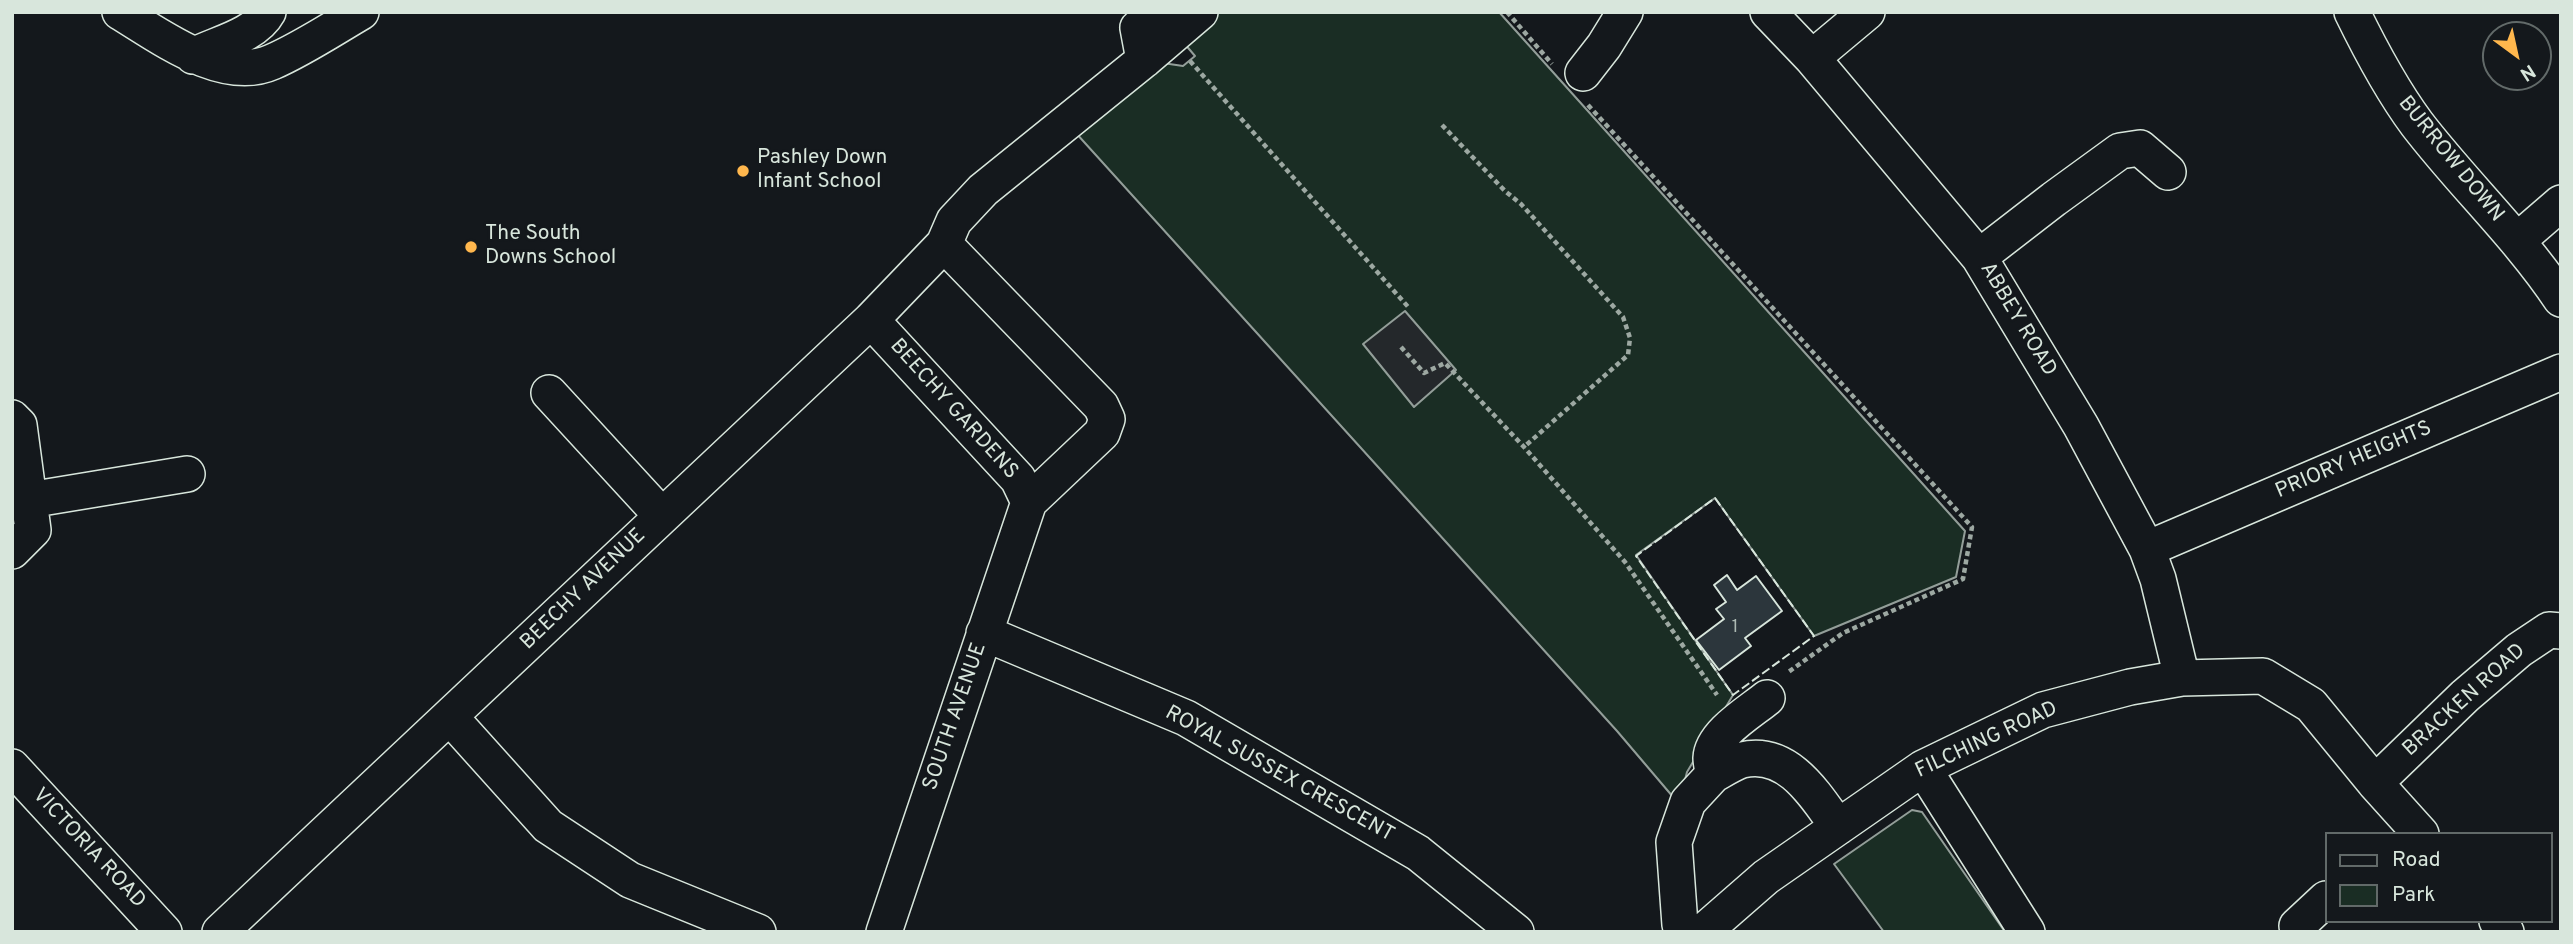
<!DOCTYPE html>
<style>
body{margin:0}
#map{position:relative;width:2573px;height:944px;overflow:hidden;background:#14181c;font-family:Overpass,sans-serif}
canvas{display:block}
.frame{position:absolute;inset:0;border:14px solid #d8e6dc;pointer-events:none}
.legend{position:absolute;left:2325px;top:832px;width:228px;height:91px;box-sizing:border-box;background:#14181c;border:2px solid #626a69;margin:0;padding:9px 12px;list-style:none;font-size:21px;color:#d8e6dc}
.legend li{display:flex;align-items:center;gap:14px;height:35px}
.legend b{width:35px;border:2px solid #626a69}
.north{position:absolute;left:2482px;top:21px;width:70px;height:70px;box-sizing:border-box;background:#14181c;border:2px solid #626a69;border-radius:50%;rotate:147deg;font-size:19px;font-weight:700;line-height:28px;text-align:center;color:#d8e6dc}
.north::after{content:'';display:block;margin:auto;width:24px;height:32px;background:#ffb74d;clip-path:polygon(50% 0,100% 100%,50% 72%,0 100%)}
</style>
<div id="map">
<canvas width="2573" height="944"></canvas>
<div class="frame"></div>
<ul class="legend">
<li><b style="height:9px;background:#14181c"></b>Road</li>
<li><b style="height:19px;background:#1a2d24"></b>Park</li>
</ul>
<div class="north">N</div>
</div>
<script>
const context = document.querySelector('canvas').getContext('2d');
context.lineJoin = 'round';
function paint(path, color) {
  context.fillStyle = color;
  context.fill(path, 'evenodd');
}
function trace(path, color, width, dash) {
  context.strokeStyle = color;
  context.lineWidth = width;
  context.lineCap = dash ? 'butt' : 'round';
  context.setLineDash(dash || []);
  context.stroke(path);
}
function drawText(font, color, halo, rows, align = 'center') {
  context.font = font + ' Overpass,sans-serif';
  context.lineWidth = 5;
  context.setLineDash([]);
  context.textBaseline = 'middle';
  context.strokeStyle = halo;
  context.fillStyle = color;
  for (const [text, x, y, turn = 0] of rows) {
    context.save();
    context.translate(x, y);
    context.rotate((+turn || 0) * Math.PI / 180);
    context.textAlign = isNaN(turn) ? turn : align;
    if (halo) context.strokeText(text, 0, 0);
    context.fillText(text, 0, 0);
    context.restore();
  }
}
const green = new Path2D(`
 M1207 12H1499L1965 531 1956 577 1814 636 1715 498 1636 555 1733 695 1687 772 1679 804 1617 731 1075 132 1156 62 1183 66 1195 56 1178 36Z
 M1912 810 1922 812 2005 932H1884L1834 864Z`);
paint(green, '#1a2d24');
trace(green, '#939e99', 2);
const parking = new Path2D(`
 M1405 311 1456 370 1414 407 1363 344Z`);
paint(parking, '#24282b');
trace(parking, '#939e99', 2);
const building = new Path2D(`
 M1727 575 1737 590 1756 576 1782 611 1745 638 1751 646 1719 670 1696 640 1724 619 1716 609 1726 602 1714 585Z`);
paint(building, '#2c363c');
trace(building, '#d8e6dc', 2);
const minor = new Path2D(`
 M120 12C160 36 223 84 272 62 302 49 332 29 361 12
 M1768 12 1812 58 1979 257 2081 426 2147 549 2158 579 2182 678
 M2352 12C2371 51 2391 89 2417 124 2463 184 2519 236 2561 299
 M193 56C216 44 255 36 268 12
 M1812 58 1867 12
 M1144 60 1138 28 1157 12
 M1583 73 1604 46 1625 12
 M2517 241 2561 203
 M1979 257 2054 199 2120 151 2140 148 2168 172
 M871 320 1018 479 1029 502
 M549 393 662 516
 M12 418 19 425 33 530 12 551
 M29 500 187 474
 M2147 549 2561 372
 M984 633 1186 718 1418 853 1516 932
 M450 717 548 826 630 880 758 932
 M12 767 164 932
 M1923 768 2027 932
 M1713 775C1722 770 1733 763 1742 760 1788 749 1815 795 1838 827
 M2375 783 2465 696 2519 650 2549 630 2561 631
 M2497 921 2506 932
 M2297 926 2326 899
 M220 932 871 320 944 244 954 221 983 190 1144 60 1200 12
 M884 932 1029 502 1102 433 1107 419 1101 406 944 244
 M1685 932 1680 925 1674 842 1688 802 1713 775C1713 770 1711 763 1711 758 1712 734 1750 712 1767 698
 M1703 932 1766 877 1923 768 2043 710 2130 687 2182 678 2263 676 2311 705 2375 783 2421 834`);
trace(minor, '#d8e6dc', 38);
trace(new Path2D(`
 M1507 12 1552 64
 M1190 61 1410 309
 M1588 105 1972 527 1963 579 1843 633 1787 673
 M1442 125 1505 191 1521 204 1623 317 1630 338 1628 355 1524 447
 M1401 347 1424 373 1445 363 1524 447 1625 562 1717 695`), '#9da8a2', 4.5, [5, 3.5]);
trace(minor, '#14181c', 35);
trace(new Path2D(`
 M1715 498 1814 636 1733 695 1636 556Z`), '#d8e6dc', 2, [9, 3.5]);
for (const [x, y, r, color] of [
 [743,171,7,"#ffb74d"],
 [471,247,7,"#ffb74d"]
]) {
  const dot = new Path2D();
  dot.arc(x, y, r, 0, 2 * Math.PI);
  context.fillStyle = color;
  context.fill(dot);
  trace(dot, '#14181c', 2.5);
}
drawText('18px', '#adbab4', null, [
 ["1",1735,628]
]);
drawText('21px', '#d8e6dc', '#14181c', [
 ["Pashley Down",757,159],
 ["Infant School",757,183],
 ["The South",485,235],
 ["Downs School",485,259]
], 'left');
drawText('21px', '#d8e6dc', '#14181c', [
 ["BURROW DOWN",2450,160,51],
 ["ABBEY ROAD",2017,320,59],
 ["BEECHY GARDENS",953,410,48],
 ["PRIORY HEIGHTS",2354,461,-23],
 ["BEECHY AVENUE",584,590,-44],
 ["BRACKEN ROAD",2465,701,-42],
 ["SOUTH AVENUE",956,717,-71],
 ["FILCHING ROAD",1987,741,-25],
 ["ROYAL SUSSEX CRESCENT",1279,775,29],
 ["VICTORIA ROAD",88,849,47]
]);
</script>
